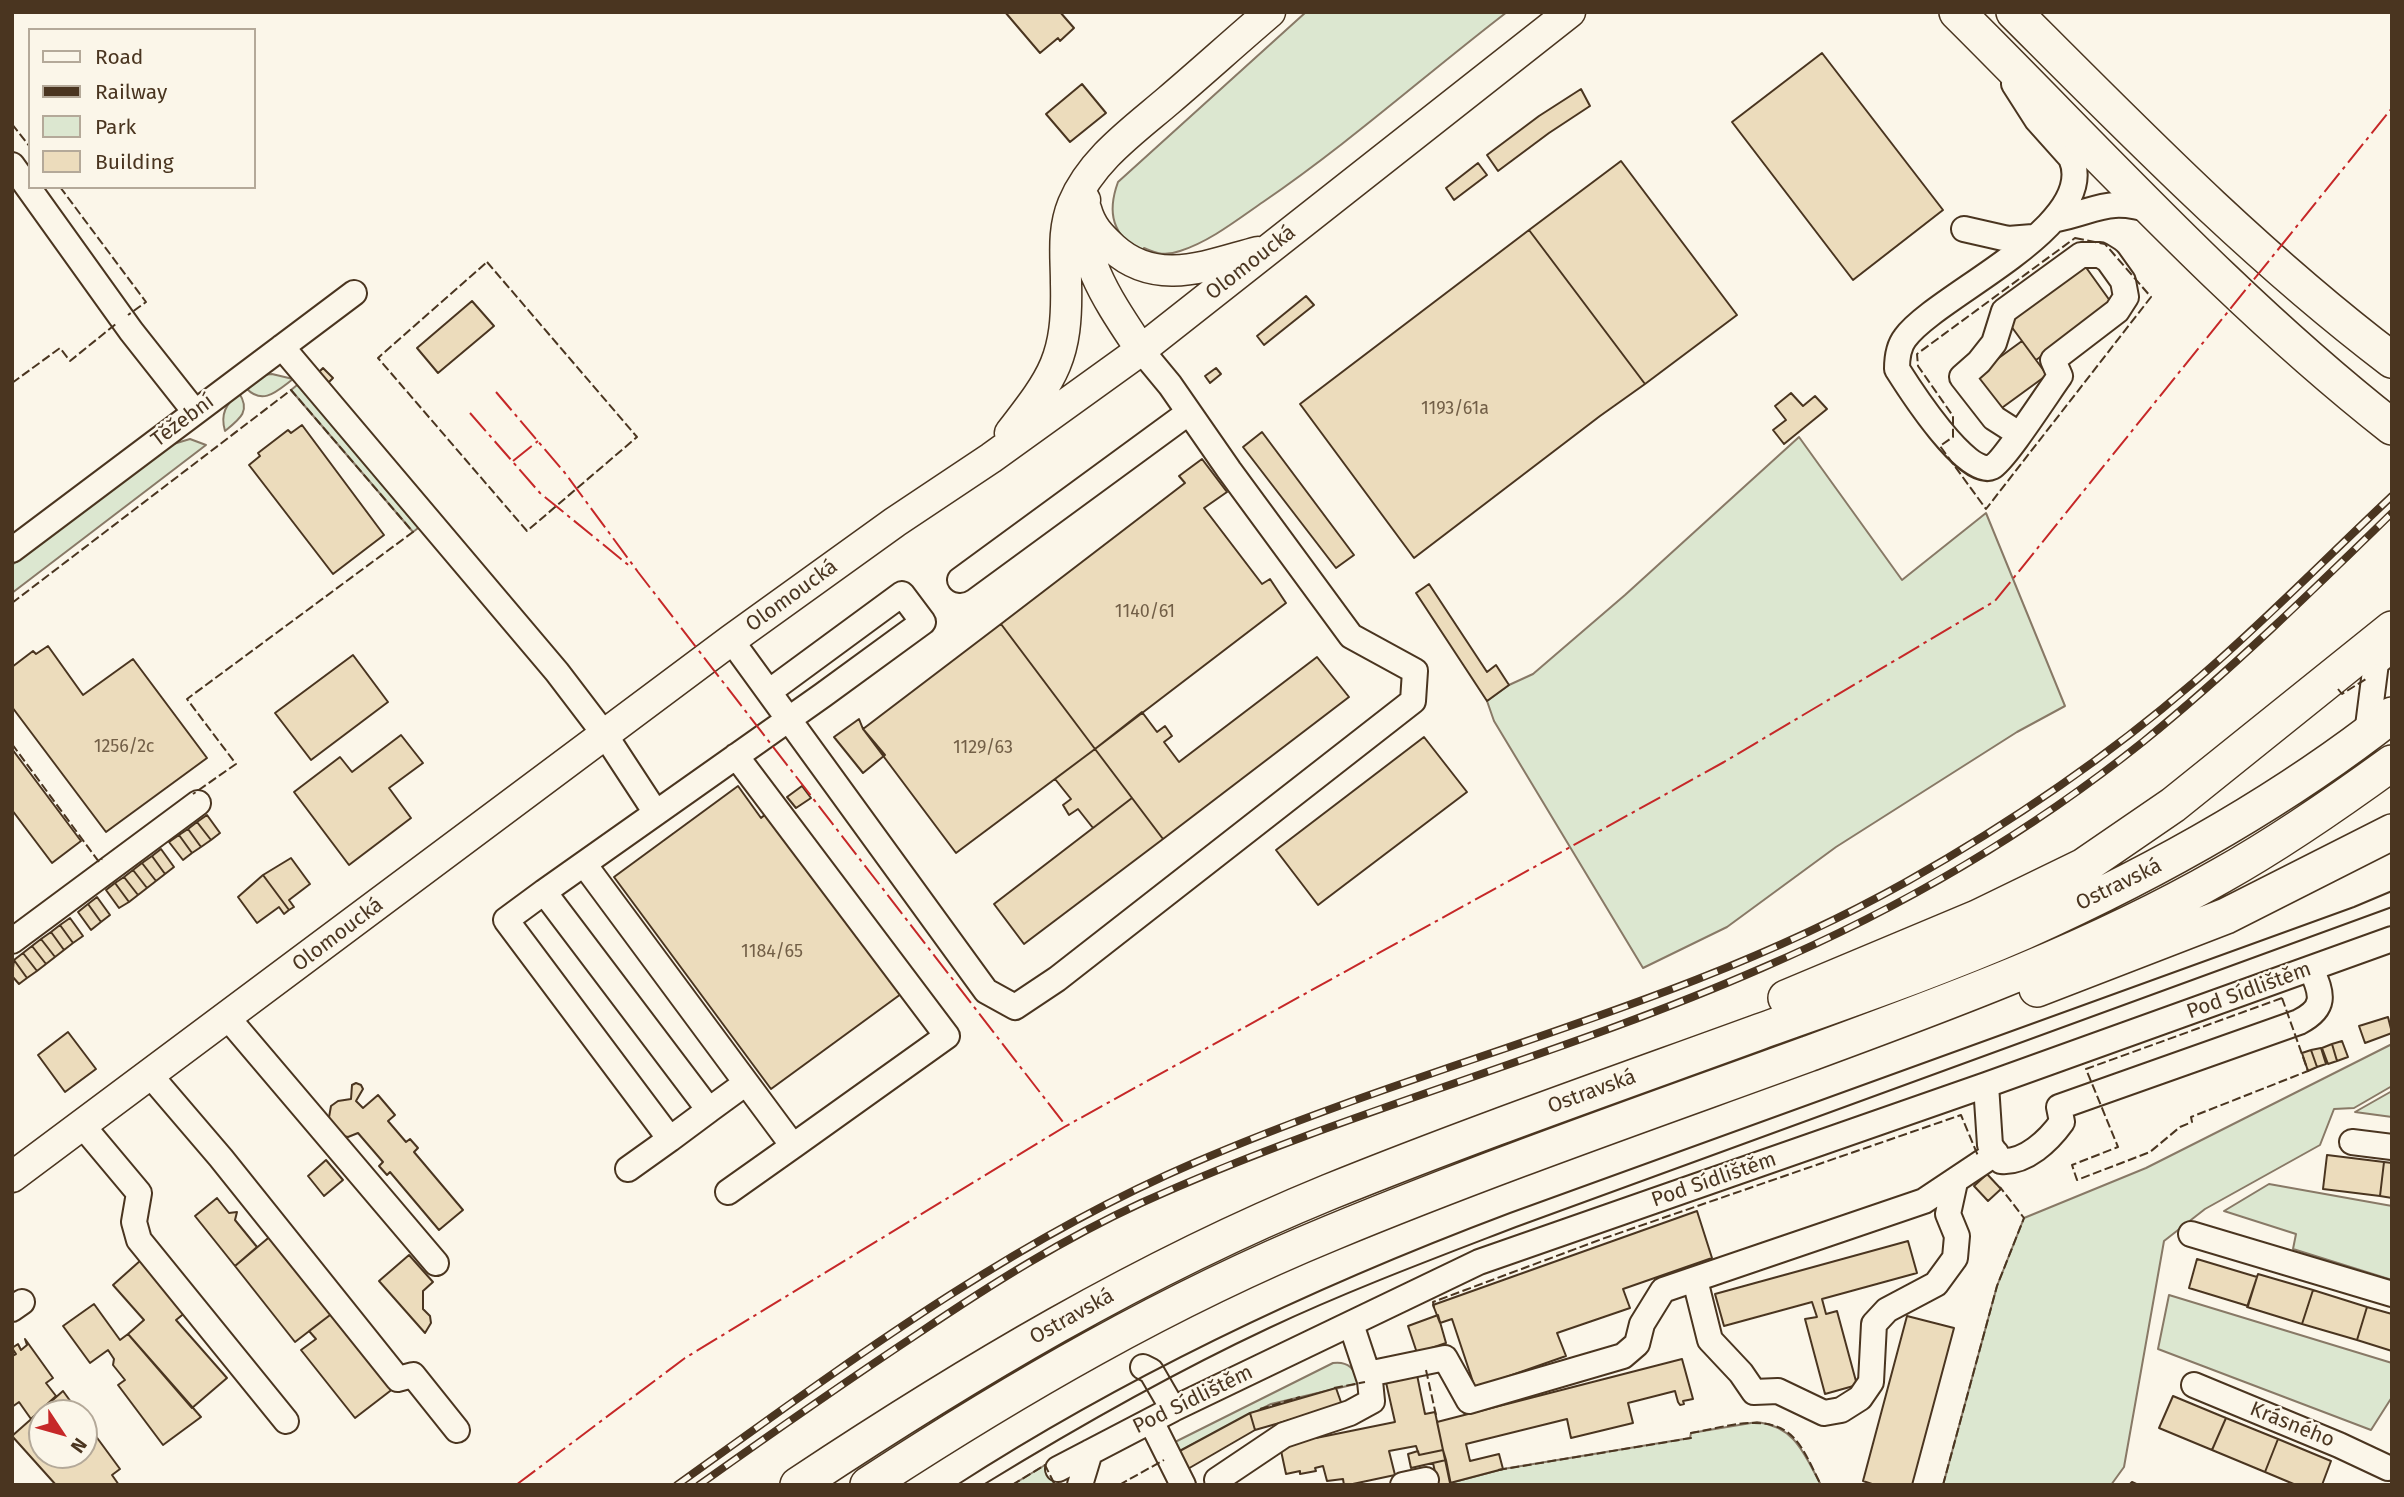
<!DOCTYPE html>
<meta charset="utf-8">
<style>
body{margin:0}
#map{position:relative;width:2404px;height:1497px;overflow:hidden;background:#fbf6e9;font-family:"Fira Sans",sans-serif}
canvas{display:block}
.frame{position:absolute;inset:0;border:14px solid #4a3520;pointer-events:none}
.legend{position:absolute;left:28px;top:28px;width:228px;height:161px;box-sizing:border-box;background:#fbf6e9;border:2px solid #b4a999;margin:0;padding:9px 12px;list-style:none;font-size:21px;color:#4a3520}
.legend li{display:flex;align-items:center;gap:14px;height:35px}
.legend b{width:35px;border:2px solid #b4a999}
.north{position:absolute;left:28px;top:1399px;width:70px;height:70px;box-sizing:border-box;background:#fbf6e9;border:2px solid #b4a999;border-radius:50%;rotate:126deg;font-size:19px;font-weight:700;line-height:28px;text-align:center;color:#4a3520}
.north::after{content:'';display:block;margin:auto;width:24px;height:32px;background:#c62828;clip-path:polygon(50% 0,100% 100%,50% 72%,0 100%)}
</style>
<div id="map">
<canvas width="2404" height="1497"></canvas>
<div class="frame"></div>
<ul class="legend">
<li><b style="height:9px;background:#fbf6e9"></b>Road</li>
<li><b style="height:9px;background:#4a3520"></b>Railway</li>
<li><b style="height:19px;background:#dce7d0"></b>Park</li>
<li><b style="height:19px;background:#ecdcbc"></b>Building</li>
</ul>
<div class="north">N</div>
</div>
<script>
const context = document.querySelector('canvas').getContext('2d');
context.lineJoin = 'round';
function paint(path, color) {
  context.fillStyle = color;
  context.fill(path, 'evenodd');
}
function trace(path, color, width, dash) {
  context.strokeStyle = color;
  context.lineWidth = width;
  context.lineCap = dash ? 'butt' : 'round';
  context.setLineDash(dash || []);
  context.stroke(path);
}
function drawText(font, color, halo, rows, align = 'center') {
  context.font = font + ' "Fira Sans",sans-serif';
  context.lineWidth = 5;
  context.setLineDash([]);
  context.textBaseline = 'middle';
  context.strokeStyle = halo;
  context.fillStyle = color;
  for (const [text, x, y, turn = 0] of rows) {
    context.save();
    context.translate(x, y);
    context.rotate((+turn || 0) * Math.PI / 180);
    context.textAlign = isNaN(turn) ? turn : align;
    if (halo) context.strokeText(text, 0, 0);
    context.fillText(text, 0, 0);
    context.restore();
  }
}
const green = new Path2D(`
 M1306 12H1507C1425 75 1348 144 1263 202 1237 220 1209 242 1180 251 1166 256 1157 254 1144 248L1139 256C1114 232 1106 215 1118 182Z
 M272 374 293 379C277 391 263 406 246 388L264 375Z
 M302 381 426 522 413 532 291 390Z
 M239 393C251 411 240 419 225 431 220 414 226 404 239 393Z
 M1799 437 1902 580 1986 513 2065 706 2017 732 1836 847 1727 927 1643 968 1494 721 1487 701 1509 685 1533 674 1625 595Z
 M190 439 206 445 12 593V565L170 445Z
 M2392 1044V1086L2354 1108 2334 1109 2320 1145 2205 1209 2164 1241 2124 1467 2111 1485H1943L1997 1286 2024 1218 2146 1168Z
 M2392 1091V1117L2355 1112Z
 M2269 1184 2392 1206V1280L2293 1249 2296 1234 2224 1211Z
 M2169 1295 2392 1363V1397L2371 1430 2158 1349Z
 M1333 1363C1349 1361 1354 1369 1360 1383L1271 1404 1176 1453 1175 1442Z
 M1757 1422C1796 1427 1804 1454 1821 1485H1451L1450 1483 1503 1469 1690 1438 1691 1433Z
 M1045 1465 1055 1485H1012Z`);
paint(green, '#dce7d0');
trace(green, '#887966', 2);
const building = new Path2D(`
 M1005 12H1060L1074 28 1060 41 1058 38 1040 53Z
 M1822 53 1943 210 1853 280 1732 122Z
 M1082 84 1106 113 1070 142 1046 114Z
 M1581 89 1590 106 1549 133 1498 171 1487 155 1539 116Z
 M1621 161 1737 315 1645 384 1529 230Z
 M1478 163 1487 175 1454 200 1446 188Z
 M1529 230 1645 384 1600 416 1414 558 1300 404Z
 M2085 266 2113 305 2036 360 2008 322Z
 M1306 296 1314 305 1264 345 1257 336Z
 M472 301 494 326 438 373 417 348Z
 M2022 341 2047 375 1999 410 1974 376Z
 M323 368 333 378 327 384 318 373Z
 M1216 368 1221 374 1210 383 1205 376Z
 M1791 393 1803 406 1815 396 1827 409 1784 444 1773 430 1786 420 1775 406Z
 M302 425 384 535 333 574 249 465 260 456 258 453 288 430 291 433Z
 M1262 432 1354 555 1336 568 1243 447Z
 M1202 459 1227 492 1204 508 1262 584 1270 579 1286 603 1095 749 1001 624 1185 483 1179 476Z
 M1429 584 1487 672 1496 665 1509 685 1487 701 1416 593Z
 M1001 624 1095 749 956 853 863 729Z
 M48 646 83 695 133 659 207 758 106 832 12 707V667L33 651 36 654Z
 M353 655 388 702 311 760 275 713Z
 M1317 657 1349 697 1163 839 1095 749 1142 712 1157 732 1165 726 1172 736 1164 742 1179 762Z
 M859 719 863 729 885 755 863 773 834 737Z
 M401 735 423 763 389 788 411 818 349 865 294 792 340 757 352 772Z
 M1424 737 1467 792 1318 905 1276 850Z
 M12 749 81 841 52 863 12 810Z
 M1095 749 1132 798 1093 828 1078 809 1069 815 1063 805 1071 799 1055 779Z
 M738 786 761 818 767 813 901 994 771 1089 614 877Z
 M802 786 811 798 796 808 787 797Z
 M1132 798 1163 839 1024 944 994 904Z
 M207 815 220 833 211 840 197 822Z
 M197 822 211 840 201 847 188 829Z
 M188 829 201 847 192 853 179 835Z
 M179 835 192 853 183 860 169 842Z
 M161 849 174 867 165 874 152 856Z
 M152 856 165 874 156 881 142 863Z
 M291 858 310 884 289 900 294 907 289 910 263 875Z
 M142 863 156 881 147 888 133 870Z
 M133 870 147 888 138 895 124 877Z
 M263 875 289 910 284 914 279 907 257 923 238 897Z
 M124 877 138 895 129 902 115 883Z
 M115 883 129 902 119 908 106 890Z
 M97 897 110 915 101 922 88 904Z
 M88 904 101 922 91 930 78 912Z
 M70 918 83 936 73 943 60 925Z
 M60 925 73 943 64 950 51 932Z
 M51 932 64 950 55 957 41 939Z
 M41 939 55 957 46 964 32 946Z
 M32 946 46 964 37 971 23 953Z
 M23 953 37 971 27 978 14 960Z
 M14 960 27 978 19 984 12 976Z
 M2388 1017 2392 1033 2365 1043 2359 1026Z
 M68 1032 96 1069 65 1092 38 1055Z
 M2342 1041 2348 1057 2337 1061 2332 1044Z
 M2332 1044 2337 1061 2328 1064 2322 1048Z
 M2321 1048 2326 1064 2317 1067 2311 1050Z
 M2311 1050 2317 1067 2308 1071 2302 1053Z
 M356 1083 361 1085 363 1089 356 1101 363 1108 378 1095 395 1115 388 1121 406 1142 410 1139 418 1148 414 1152 463 1210 439 1230 390 1172 387 1175 379 1166 383 1162 358 1133 348 1137 339 1135 328 1123 331 1106 338 1101 351 1099 352 1085Z
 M2327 1155 2384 1162 2380 1196 2323 1189Z
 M326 1160 343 1180 324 1196 308 1176Z
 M2384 1162 2392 1163V1198L2380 1196Z
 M1987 1174 2001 1189 1988 1201 1974 1186Z
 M217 1198 229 1213 237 1212 235 1220 257 1247 235 1266 195 1216Z
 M1697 1211 1712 1258 1623 1289 1630 1308 1557 1333 1566 1356 1475 1388 1452 1319 1440 1323 1433 1305Z
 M273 1234 334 1312 295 1342 235 1266Z
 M1908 1241 1917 1273 1822 1299 1826 1314 1837 1311 1857 1385 1825 1394 1805 1319 1817 1317 1812 1302 1724 1326 1715 1294Z
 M409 1255 433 1282 423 1291V1309L430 1316 431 1323 425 1333 379 1281Z
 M2197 1259 2257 1277 2248 1306 2189 1288Z
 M141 1260 186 1312 176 1320 227 1378 192 1408 128 1334 144 1320 113 1285Z
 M2258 1274 2313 1290 2302 1324 2247 1307Z
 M2313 1290 2367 1307 2357 1340 2302 1324Z
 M94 1304 120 1340 128 1334 201 1417 163 1445 118 1385 125 1380 113 1365 114 1359 108 1350 90 1363 63 1326Z
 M2367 1307 2392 1314V1351L2357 1340Z
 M334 1312 394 1388 355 1418 301 1350 316 1339 309 1331Z
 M1438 1315 1446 1343 1417 1353 1408 1326Z
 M1907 1316 1954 1328 1912 1485H1875L1863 1481Z
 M25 1339 53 1378 46 1383 56 1396 31 1419 19 1402 12 1407V1356L16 1354 12 1348 18 1344 21 1350 27 1345Z
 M1682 1359 1693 1399 1683 1401 1684 1404 1680 1405 1678 1402 1675 1391 1628 1403 1633 1423 1571 1438 1567 1419 1466 1444 1470 1461 1499 1454 1503 1469 1450 1483 1437 1422Z
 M1416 1370 1425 1414 1435 1412 1443 1450 1419 1455 1416 1446 1389 1451 1395 1475 1348 1485H1344L1343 1479 1327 1481 1323 1466 1315 1468 1316 1471 1300 1474V1471L1286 1474 1280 1446 1310 1439 1308 1432 1315 1430 1316 1438 1395 1422 1385 1378Z
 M1336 1388 1342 1405 1255 1430 1250 1413Z
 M63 1391 79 1413H42V1455H84V1420L120 1469 112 1475 119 1485H56L12 1436Z
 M2173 1396 2226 1418 2212 1450 2159 1428Z
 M1250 1413 1255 1430 1186 1470 1176 1453Z
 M2226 1418 2278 1439 2265 1472 2212 1450Z
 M2278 1439 2331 1461 2322 1485H2296L2265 1472Z
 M1443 1450 1446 1460 1411 1468 1408 1454 1418 1451 1419 1455Z
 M1446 1460 1451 1485H1438L1433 1463Z`);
paint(building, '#ecdcbc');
trace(building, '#4a3520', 2);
const minor = new Path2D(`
 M2014 84 2037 120 2071 158C2101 226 1937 294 1905 338 1898 347 1897 359 1897 369 1909 388 1967 479 1992 467 2004 461 2049 391 2060 376L2053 360 2117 311 2126 297 2123 281 2108 260 2100 255H2081L2004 311 1994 343 1979 362 1962 377 1994 418 2019 434
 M12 165 131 331 195 412
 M2057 219C2099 210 2108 197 2154 211
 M1964 229 2008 239 2033 237
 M282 347 557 672 605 735 656 813
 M12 550 354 293
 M960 580 1188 413
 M731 640 986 991 1015 1007 1057 979 1413 701 1415 671 1351 636 1229 470 1170 385 1141 350
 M2367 734 2376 663 2392 650
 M584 864 793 1146 947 1036 736 756
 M544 892 506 920 670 1139 709 1110 544 892 823 695 923 622 902 594 770 691
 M12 941 198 803
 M227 1017 436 1263
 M150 1075 221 1158 398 1379 413 1375 457 1430
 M1986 1085 1990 1145 2001 1161C2026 1163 2049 1140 2062 1122L2059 1107 2299 1022C2326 1008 2323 995 2311 969
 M709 1110 746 1083
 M82 1125 139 1193 134 1222 139 1240 286 1421
 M2352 1142 2392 1147
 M628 1169 670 1139
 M728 1192 793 1146
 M2191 1234 2392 1294
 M1695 1280 1710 1340 1741 1373 1754 1392 1778 1391 1824 1413 1841 1410 1860 1398 1871 1382 1874 1324 1887 1310 1936 1284 1955 1258 1957 1236 1948 1214 1955 1182
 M12 1309 22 1302
 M1143 1367 1151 1371 1173 1409
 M1368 1374 1445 1358 1469 1401 1623 1356 1637 1344 1642 1324 1663 1290 1924 1201 1996 1153
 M2194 1385 2339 1445 2388 1468
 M1151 1421 1183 1485
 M1058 1469 1173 1409 1479 1262 1986 1085 2392 939
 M1217 1480 1284 1435 1350 1413 1372 1401 1370 1381 1351 1324
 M1080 1485 1090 1452
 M1403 1485 1426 1480`);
const major = new Path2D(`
 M1085 200C1075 256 1112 306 1141 350
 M1086 209C1091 227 1100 236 1113 248 1157 288 1208 265 1258 252
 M1010 433C1054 376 1068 358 1066 283 1066 256 1062 231 1073 204 1091 160 1134 130 1169 100 1203 71 1236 41 1270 12
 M12 1177 731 640 895 522 991 458 1141 350 1570 12`);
const highway = new Path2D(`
 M1957 12C2099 153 2234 303 2392 427
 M2014 12C2135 133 2255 256 2392 360
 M2037 989 2226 916 2392 832
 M1786 998 1977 918 2084 866 2173 805 2392 629
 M798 1485C967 1373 1141 1269 1329 1192 1470 1135 1613 1085 1756 1033 1845 1001 1936 970 2023 932 2154 873 2279 804 2392 715
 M868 1485C1015 1389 1168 1300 1331 1233 1488 1168 1649 1112 1808 1054 1949 1002 2091 950 2222 875 2281 842 2337 803 2392 763`);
trace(minor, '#4a3520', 28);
trace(major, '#4a3520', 33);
trace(highway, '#4a3520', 38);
trace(minor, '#fbf6e9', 24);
trace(major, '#fbf6e9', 30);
trace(highway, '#fbf6e9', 35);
trace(new Path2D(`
 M957 1485C1131 1373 1316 1286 1510 1213L2354 907 2392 891
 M983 1485C1076 1428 1171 1374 1269 1328 1350 1290 1433 1259 1516 1227L2392 907`), '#4a3520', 2);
const rail = new Path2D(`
 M677 1485C843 1366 1007 1243 1196 1162 1430 1061 1682 1008 1906 882 2007 825 2106 758 2194 682 2263 623 2326 558 2392 496
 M699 1485C772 1433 845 1382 919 1333 990 1285 1063 1239 1141 1203 1343 1111 1559 1057 1762 968 1897 910 2029 833 2144 741 2231 670 2311 592 2392 513`);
trace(rail, '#4a3520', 8);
trace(rail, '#fbf6e9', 5, [16]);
trace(new Path2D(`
 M12 124 30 147
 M60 187 146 302 128 315
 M2075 238 2105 244 2151 297 1986 509 1940 446 1953 437V416L1918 366 1917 354Z
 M487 262 637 437 527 531 378 358Z
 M12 383 60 348 70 361 117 323
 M12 603 291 390 413 532 187 699 236 764 193 794
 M2338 689 2342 694 2366 679
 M12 744 99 862 102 859
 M2282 998 2308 1071 2191 1117 2192 1122 2180 1127 2150 1152 2077 1180 2072 1165 2118 1147 2086 1069Z
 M1434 1308 1433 1302 1602 1239 1961 1115 1978 1156
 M1426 1370 1436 1415
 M1334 1388 1365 1382
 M1260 1409 1300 1397
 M1498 1470 1691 1438V1433C1722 1428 1767 1411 1793 1437 1805 1449 1813 1470 1821 1485
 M1012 1485 1045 1465 1055 1485
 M1119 1485 1164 1460
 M1943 1485 1997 1286 2024 1218 2000 1187
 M2129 1485 2132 1482 2139 1485`), '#4a3520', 2, [9, 3.5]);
trace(new Path2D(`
 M496 392 565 473 638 572 1066 1126
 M470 413 540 493 632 568
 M513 461 538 441
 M516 1485 685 1358 1066 1126 1724 762 1995 601 2392 108`), '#c62828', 2, [24, 5, 3.5, 5]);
drawText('18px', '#725f47', null, [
 ["1193/61a",1455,409],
 ["1140/61",1145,612],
 ["1256/2c",124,747],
 ["1129/63",983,748],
 ["1184/65",772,952]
]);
drawText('21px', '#4a3520', '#fbf6e9', [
 ["Olomoucká",1251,263,-38],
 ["Těžební",183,421,-37],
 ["Olomoucká",792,596,-36],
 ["Ostravská",2119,885,-26],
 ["Olomoucká",338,935,-37],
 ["Pod Sídlištěm",2249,991,-20],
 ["Ostravská",1592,1092,-20],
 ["Pod Sídlištěm",1714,1180,-19],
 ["Ostravská",1072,1317,-29],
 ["Pod Sídlištěm",1193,1400,-26],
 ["Krásného",2292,1425,22]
]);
</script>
